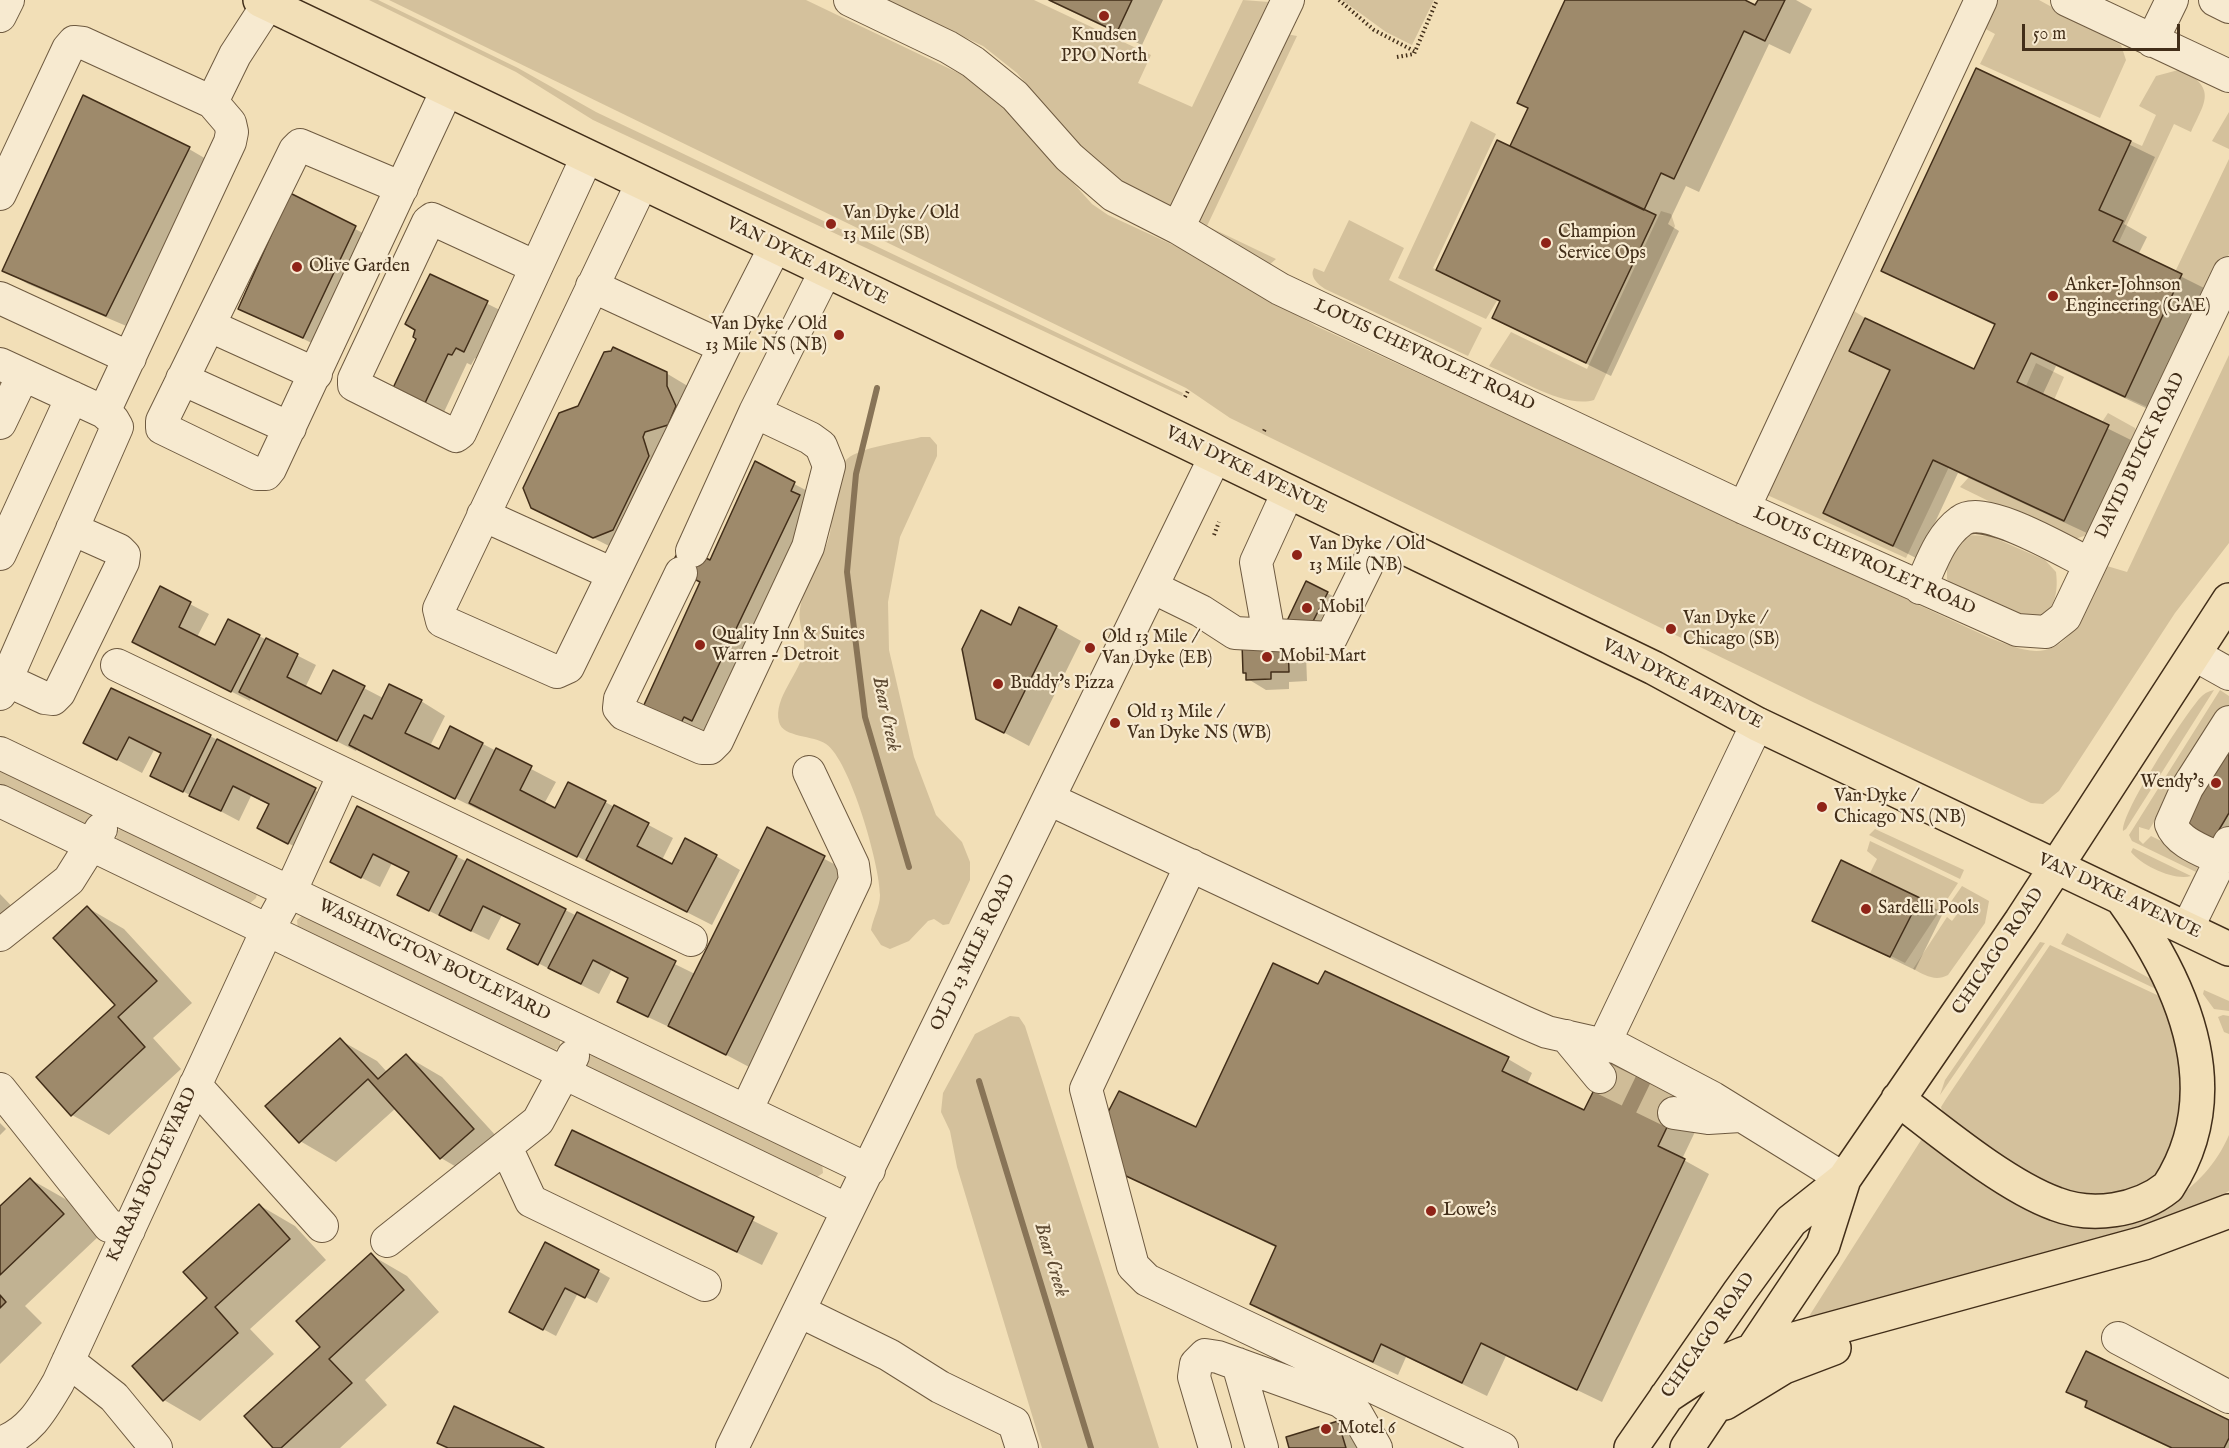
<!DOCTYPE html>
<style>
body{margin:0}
#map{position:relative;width:2229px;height:1448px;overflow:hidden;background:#f2dfb7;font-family:"IM FELL English",serif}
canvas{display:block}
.scale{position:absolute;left:2022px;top:24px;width:158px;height:27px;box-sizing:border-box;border:3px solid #422e19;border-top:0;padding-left:8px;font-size:18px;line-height:21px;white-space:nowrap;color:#422e19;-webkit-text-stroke:4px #f7ead0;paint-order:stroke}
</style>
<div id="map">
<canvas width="2229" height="1448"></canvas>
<div class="scale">50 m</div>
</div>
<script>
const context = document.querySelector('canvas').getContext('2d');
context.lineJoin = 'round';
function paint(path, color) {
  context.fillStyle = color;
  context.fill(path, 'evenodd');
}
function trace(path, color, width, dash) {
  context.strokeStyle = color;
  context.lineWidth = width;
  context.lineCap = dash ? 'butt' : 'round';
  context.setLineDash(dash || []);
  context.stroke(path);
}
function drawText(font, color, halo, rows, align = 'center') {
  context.font = font + ' "IM FELL English",serif';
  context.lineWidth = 4.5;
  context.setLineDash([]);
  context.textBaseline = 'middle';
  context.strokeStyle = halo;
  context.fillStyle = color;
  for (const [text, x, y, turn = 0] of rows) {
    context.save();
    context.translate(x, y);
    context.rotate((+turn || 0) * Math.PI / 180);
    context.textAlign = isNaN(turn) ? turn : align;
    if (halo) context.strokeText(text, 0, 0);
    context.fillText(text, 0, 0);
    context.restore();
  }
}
paint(new Path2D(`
 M369 0H378L518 68 596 112 1183 393 1182 396 593 120 516 72Z
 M389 0H806L971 79 1009 111 1092 204 1108 215 1184 250 1316 326 1990 638C2007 644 2027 654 2045 650 2077 644 2095 591 2107 566L2127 572 2229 355V543L2175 613 2059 791 2043 804 2031 803 1815 703 1230 418 1186 388Z
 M886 0H1034L1151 55 1138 83 1192 107 1243 0 1269 2 1266 19 1173 209 1147 202 1084 154 1017 73 983 46Z
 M1342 0H1434L1412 45 1386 32Z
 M1996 0H2039L2121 45 2126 60 2100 118 1980 64 1995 34 1982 27Z
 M1286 34 1297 36 1207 226 1276 259 1268 266 1221 251 1197 221Z
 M2182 69C2216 90 2206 100 2191 132L2174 124 2118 244 2113 241 2123 221 2099 210 2131 141 2142 146 2156 115 2139 106 2156 76Z
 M2229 112V149L2212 141Z
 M1471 121 1496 134 1433 268 1498 299 1486 319 1398 278Z
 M2229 159V254L2154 410 2125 397 2182 275 2175 272Z
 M1661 211 1671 214 1675 226 1594 400C1565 409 1517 378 1489 366L1511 332 1587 369Z
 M1349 220 1404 248 1389 280 1482 328 1468 356 1325 289C1318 284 1309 277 1314 268L1324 272Z
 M1854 311 1865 318 1849 351 1890 370 1893 546 1933 460 1949 467 1906 558 1765 494Z
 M2036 363 2064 377 2054 400 2026 386Z
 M2108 413 2135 428 2139 441 2096 532 2075 539 2062 537 1960 487 1969 477 2064 521 2109 426 2102 422Z
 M921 437H930L937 445V456L900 537 888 602 889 650 914 757 936 815 962 842 970 862V880L949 924 943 925 934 919 928 921 909 941 890 949 881 945 871 930C873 918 880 907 880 895 880 865 850 760 826 744 814 735 783 738 779 722 773 697 801 673 804 649 806 636 797 623 800 609 804 583 824 560 830 533 834 514 833 472 847 459 861 447 902 442 921 437Z
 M1966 535 1990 536 2045 560 2056 572C2059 596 2053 617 2028 623L1955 592 1947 579V554Z
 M2214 690 2126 829 2123 831C2122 811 2183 718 2199 699 2203 694 2208 691 2214 690Z
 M2220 690 2229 696V707L2192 760 2149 830 2139 827V840L2143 844 2151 836 2192 856 2198 865 2196 872 2132 841 2129 835Z
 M0 764 93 814 92 820 84 825 0 787Z
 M124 826 257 894 256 898 248 905 117 843 116 832Z
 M1875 829 1964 870 1960 879 1869 835Z
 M1870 841 1958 883 1905 963 1891 956 1920 898 1870 873 1877 859 1867 851Z
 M2133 848 2191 876C2175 881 2142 866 2131 852Z
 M1962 886 1989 901 1985 923 1948 975C1935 982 1925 975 1913 969L1947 917 1952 921 1958 913 1948 906Z
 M305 913 560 1037V1046L553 1052 298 930 297 920Z
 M2067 933 2160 984 2158 990 2061 944Z
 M2040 942 2045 943 1940 1095 1945 1080Z
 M2050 945 2157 995 2178 1023 2208 1076 2154 1179 2129 1190 2106 1195 2076 1194 2025 1178 1943 1114 1941 1107 1946 1099Z
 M2204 990 2229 1001V1011L2214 1009 2203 994Z
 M2223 1015 2229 1016V1034L2224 1032 2218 1017Z
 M1010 1016 1019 1017 1025 1026 1159 1448H1042L957 1167 950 1131 941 1112 943 1093 975 1034Z
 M594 1053 822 1163 823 1173 814 1179 586 1068V1058Z
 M2229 1135V1191C2172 1225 2103 1237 2039 1254 1961 1274 1883 1298 1806 1321L1923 1137 2016 1195 2169 1204C2196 1185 2216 1165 2229 1135Z`), '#d4c19c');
paint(new Path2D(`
 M1047 0H1163L1142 45Z
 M1567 0H1741L1756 7 1760 0H1796L1812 9 1790 54 1769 44 1699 192 1686 186 1668 224 1679 231 1611 376 1494 318 1501 302 1438 269 1510 148 1529 108Z
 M1976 70 2155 157 2124 224 2147 237 2138 255 2206 289 2150 410 2056 366 2042 396 2133 441 2089 534 1958 473 1918 559 1825 512 1891 372 1851 351 1975 371 1996 326 1883 270Z
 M189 149 213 163 131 328 28 284 4 270Z
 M290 195 380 242 328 351 240 308Z
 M431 276 506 313 483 361 475 358 471 365 467 363 444 412 413 398 417 329Z
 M666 373 691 388 619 551 532 507Z
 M756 464 819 497 705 738 670 721 701 583 672 567 711 562Z
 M161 589 209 614 197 637 215 647 259 636 316 665 305 688 321 696 333 672 383 698 421 701 445 716 430 746 440 751 483 744 556 782 544 804 556 810 605 802 673 838 662 860 673 866 716 856 740 870 712 925 482 808 481 811 357 749 356 751 251 698 250 701 153 652Z
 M1327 593 1333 596 1312 637 1292 627Z
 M1011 627H1056L1081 641 1029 746 977 718Z
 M1288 643 1306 654 1307 681 1289 682V689L1266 690 1248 679Z
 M112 690 210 736 333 800 307 853 259 828 270 805 251 796 239 821 152 775 162 754 154 750 142 773 85 743Z
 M2229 751V848L2185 825 2216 760Z
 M358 808 695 974 768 829 849 872 751 1068 668 1024 667 1026 637 1012 630 978 612 969 599 994 526 957 521 925 502 915 489 940 417 905 411 872 392 863 380 887 350 872Z
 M0 894 25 920 0 943Z
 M1919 899 1943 913 1915 970 1814 921Z
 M88 908 124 929 192 1003 153 1038 181 1069 109 1135 72 1115 117 1005Z
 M1319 986 1508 1059 1532 1073 1527 1084 1584 1112 1705 1111 1682 1159 1709 1174 1602 1402 1506 1356 1487 1396 1406 1357 1398 1375 1276 1318 1252 1304 1277 1248 1128 1175 1197 1129Z
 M340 1040 377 1061 387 1072 406 1056 442 1077 509 1150 477 1179 441 1158 396 1108 336 1162 300 1141Z
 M0 1123 6 1129 0 1135Z
 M573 1132 778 1233 762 1265 557 1165Z
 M30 1179 67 1200 100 1235 25 1306 42 1323 0 1364V1208Z
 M259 1205 295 1226 326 1260 250 1329 274 1354 200 1421 164 1400 209 1298Z
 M371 1255 407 1276 439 1312 365 1380 387 1405 340 1448H275L322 1347Z
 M598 1271 610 1278 597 1303 578 1293 556 1336 511 1312Z
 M2068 1391 2229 1421V1448H2170L2111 1420Z
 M1337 1422 1362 1437 1366 1448H1291Z`), '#0003');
trace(new Path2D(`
 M877 388 856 474 847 572 865 717 909 867
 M979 1081 1091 1448`), '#887457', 6);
const building = new Path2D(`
 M1049 0H1132L1117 32Z
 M1565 0H1745L1755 5 1758 0H1785L1765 41 1744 31 1674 179 1661 173 1644 210 1510 146 1528 108 1517 103Z
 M1976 68 2131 141 2099 210 2123 221 2113 241 2182 274 2125 397 2031 353 2017 382 2109 425 2064 521 1933 460 1893 546 1823 513 1890 370 1849 351 1865 318 1974 369 1995 324 1881 271Z
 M83 95 190 147 106 316 2 271Z
 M1497 140 1656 215 1586 363 1492 318 1500 301 1436 270Z
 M290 193 356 226 303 338 238 309Z
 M430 274 488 301 464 352 456 348 452 355 448 354 425 403 393 388 416 339 413 337 415 330 405 324Z
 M613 347 667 372V386L676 406 668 425 645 432 643 437 649 456 613 530 593 538 531 508 523 488 559 413 578 406 604 352 611 351Z
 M755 461 795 482 791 491 800 495 692 721 684 717 680 725 643 707 700 582 670 567 681 546 710 560Z
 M1306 581 1328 592 1306 635 1285 625Z
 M160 586 191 602 179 627 215 645 228 619 260 635 231 692 132 642Z
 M1019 607 1057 626 1004 733 976 719 962 649 981 610 1011 625Z
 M266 638 298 654 287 677 321 694 333 670 365 686 337 741 239 692Z
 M1288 642 1289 672H1271V679L1246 680V673H1243L1242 643Z
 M389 684 422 700 405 733 439 749 450 726 483 743 455 799 349 745 364 715 372 719Z
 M111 688 211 735 183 792 150 776 161 753 129 737 117 760 83 743Z
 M217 739 316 788 288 844 257 828 269 804 233 786 221 811 189 796Z
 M496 748 532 766 520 790 555 808 568 782 606 801 577 857 469 803Z
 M2229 748V813L2213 840 2183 826Z
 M614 805 649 823 637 846 672 864 685 838 717 855 687 912 586 860Z
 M357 806 457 856 429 911 397 895 409 872 373 854 361 878 330 862Z
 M767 827 825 856 726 1055 668 1026Z
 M467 859 566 909 538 965 507 949 520 924 483 906 471 931 439 915Z
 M1841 860 1920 898 1890 957 1812 921Z
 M87 906 157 981 118 1017 145 1047 71 1116 36 1077 115 1005 53 938Z
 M577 912 676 961 648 1017 617 1002 628 978 593 960 581 984 548 968Z
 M1273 963 1318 984 1325 971 1509 1057 1502 1071 1584 1110 1609 1060 1682 1096 1658 1146 1685 1159 1577 1390 1481 1343 1462 1383 1381 1344 1373 1362 1250 1304 1276 1246 1126 1176 1105 1118 1119 1091 1196 1127Z
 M340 1038 378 1079 406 1054 474 1129 440 1159 368 1079 299 1143 265 1106Z
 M572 1130 754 1217 737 1252 555 1165Z
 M30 1178 64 1214 0 1275V1206Z
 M259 1204 290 1239 215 1307 238 1333 163 1401 132 1366 207 1298 183 1272Z
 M545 1242 599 1270 585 1298 565 1288 543 1330 509 1312Z
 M371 1253 404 1290 329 1359 352 1383 281 1448H273L244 1416 320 1347 296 1321Z
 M0 1295 6 1302 0 1308Z
 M2086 1351 2229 1420V1438L2224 1448H2172L2085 1407 2087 1401 2066 1392Z
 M454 1406 544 1448H448L437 1443Z
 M1338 1421 1346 1448H1289L1286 1437Z`);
paint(building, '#9e8a6b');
trace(building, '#422e19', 1.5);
trace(new Path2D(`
 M1600 1077 1674 1113`), '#cfbc97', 32, [32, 16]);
const minor = new Path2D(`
 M850 0 948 47 973 62 1015 96 1069 157 1113 195 1178 228 1280 289 1744 508 2017 630 2046 632 2065 617 2229 273
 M2067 0 2229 76
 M2215 0 2229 7
 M0 16 8 0
 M2152 41 2172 0
 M212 102 235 55 268 4
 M642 183 439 609 442 621 557 672 568 667 724 347 775 247
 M402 188 300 145 295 150 162 421V428L257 474H266L270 469 447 90
 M0 194 68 49 74 42 83 43 212 102 230 123 232 132 230 142 104 412
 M1178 228 1288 0
 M536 267 432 219 428 222 354 379V385L456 436 460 433 587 157
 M592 286 724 347
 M0 298 130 358
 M210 326 316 374
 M0 364 104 412 113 420 117 427 0 694
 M182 379 290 428
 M0 423 23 375
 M1744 508 1981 0
 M483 515 613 574
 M692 551 755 412 826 270
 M0 554 72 397
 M681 573 620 699 619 708 624 714 702 748H710L717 741 808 547 829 466 821 446 810 438 755 412
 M1152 587 1201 611 1235 633 1331 638 1381 537
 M1920 588C1931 565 1939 537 1961 521 1984 503 2065 552 2090 564
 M1269 635 1256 562 1288 492
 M2195 655 2229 674
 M117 665 691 940
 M0 677 45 698 53 699 59 693 123 562 124 555 119 550 72 529
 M0 753 869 1170
 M1049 799 1526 1023 1547 1032 1618 1048 1713 1098 1844 1179
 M0 801 848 1210
 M2220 859C2204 851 2178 843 2171 824L2187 788 2229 722
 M1191 865 1086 1089 1133 1266 1147 1280 1502 1448
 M2187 929 2229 843
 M0 935 69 880 101 829
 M1566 1036 1600 1077
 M1604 1044 1757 724
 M195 1085 322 1226
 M0 1089 109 1226 129 1230
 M746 1111 855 880 853 865 809 772
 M1674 1113 1708 1118 1740 1116
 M506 1147 531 1201 705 1285
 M387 1241 538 1121 573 1056
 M799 1311 889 1355 940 1387 1014 1423 1022 1448
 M2118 1338 2229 1397
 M68 1361 114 1397 156 1448
 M1238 1364 1262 1448
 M0 1443C30 1433 43 1408 58 1383L261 943 297 877 344 774
 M732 1448 1215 457
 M1215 1448 1194 1377 1196 1364 1205 1355 1218 1357 1340 1401 1356 1413 1376 1448`);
const major = new Path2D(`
 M260 0 1167 433 1654 668 1757 724 2229 949
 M1898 1099C1941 1132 2006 1186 2056 1204 2092 1218 2138 1211 2168 1187 2229 1093 2186 988 2123 900
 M1666 1397C1695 1377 1721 1361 1754 1350L2144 1243 2229 1211
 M1725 1403 1784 1367 1834 1348
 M1631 1448 1740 1291 1791 1221 1844 1179
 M1687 1448 1823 1245 1844 1179 2021 921 2229 600`);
trace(minor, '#6e5a40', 34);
trace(major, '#422e19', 36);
trace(new Path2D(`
 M1339 0 1374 30 1414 51
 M1397 57 1414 54 1437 0
 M1185 397 1188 391
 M1264 431 1266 427
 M1214 535 1219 522`), '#422e19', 4, [1.5, 3]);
trace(minor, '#f7ead0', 32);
trace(major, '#f2dfb7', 33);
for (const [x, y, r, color] of [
 [1104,16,6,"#8f2418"],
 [831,224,6,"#8f2418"],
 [1546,243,6,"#8f2418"],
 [297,267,6,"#8f2418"],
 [2053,296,6,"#8f2418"],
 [839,335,6,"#8f2418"],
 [1297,555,6,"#8f2418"],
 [1307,608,6,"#8f2418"],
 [1671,629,6,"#8f2418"],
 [700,645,6,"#8f2418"],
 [1090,648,6,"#8f2418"],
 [1267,657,6,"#8f2418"],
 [998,684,6,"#8f2418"],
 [1115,723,6,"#8f2418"],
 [2216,783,6,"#8f2418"],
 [1822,807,6,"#8f2418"],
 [1866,909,6,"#8f2418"],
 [1431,1211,6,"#8f2418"],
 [1326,1429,6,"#8f2418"]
]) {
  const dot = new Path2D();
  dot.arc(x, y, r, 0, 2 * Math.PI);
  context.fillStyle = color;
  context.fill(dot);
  trace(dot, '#f7ead0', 2);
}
drawText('18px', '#422e19', '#f7ead0', [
 ["Knudsen",1104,36,"center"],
 ["PPO North",1104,57,"center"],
 ["Van Dyke / Old",843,214],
 ["13 Mile (SB)",843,235],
 ["Champion",1558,233],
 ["Service Ops",1558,254],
 ["Olive Garden",309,267],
 ["Anker-Johnson",2065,286],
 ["Engineering (GAE)",2065,307],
 ["Van Dyke / Old",827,325,"right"],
 ["13 Mile NS (NB)",827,346,"right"],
 ["Van Dyke / Old",1309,545],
 ["13 Mile (NB)",1309,566],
 ["Mobil",1319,608],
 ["Van Dyke /",1683,619],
 ["Chicago (SB)",1683,640],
 ["Quality Inn & Suites",712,635],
 ["Warren - Detroit",712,656],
 ["Old 13 Mile /",1102,638],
 ["Van Dyke (EB)",1102,659],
 ["Mobil Mart",1279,657],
 ["Buddy's Pizza",1010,684],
 ["Old 13 Mile /",1127,713],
 ["Van Dyke NS (WB)",1127,734],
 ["Wendy's",2204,783,"right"],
 ["Van Dyke /",1834,797],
 ["Chicago NS (NB)",1834,818],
 ["Sardelli Pools",1878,909],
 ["Lowe's",1443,1211],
 ["Motel 6",1338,1429]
], 'left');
drawText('18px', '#422e19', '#f7ead0', [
 ["VAN DYKE AVENUE",807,262,26],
 ["LOUIS CHEVROLET ROAD",1424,356,25],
 ["DAVID BUICK ROAD",2141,456,-64],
 ["VAN DYKE AVENUE",1246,471,26],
 ["LOUIS CHEVROLET ROAD",1864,562,24],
 ["VAN DYKE AVENUE",1682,685,27],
 ["VAN DYKE AVENUE",2119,897,25],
 ["CHICAGO ROAD",1999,952,-56],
 ["OLD 13 MILE ROAD",974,953,-64],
 ["WASHINGTON BOULEVARD",434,961,26],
 ["KARAM BOULEVARD",153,1175,-65],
 ["CHICAGO ROAD",1709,1336,-55]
]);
drawText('italic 20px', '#5f4b33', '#f7ead0', [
 ["Bear Creek",885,714,78],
 ["Bear Creek",1050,1260,73]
]);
</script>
